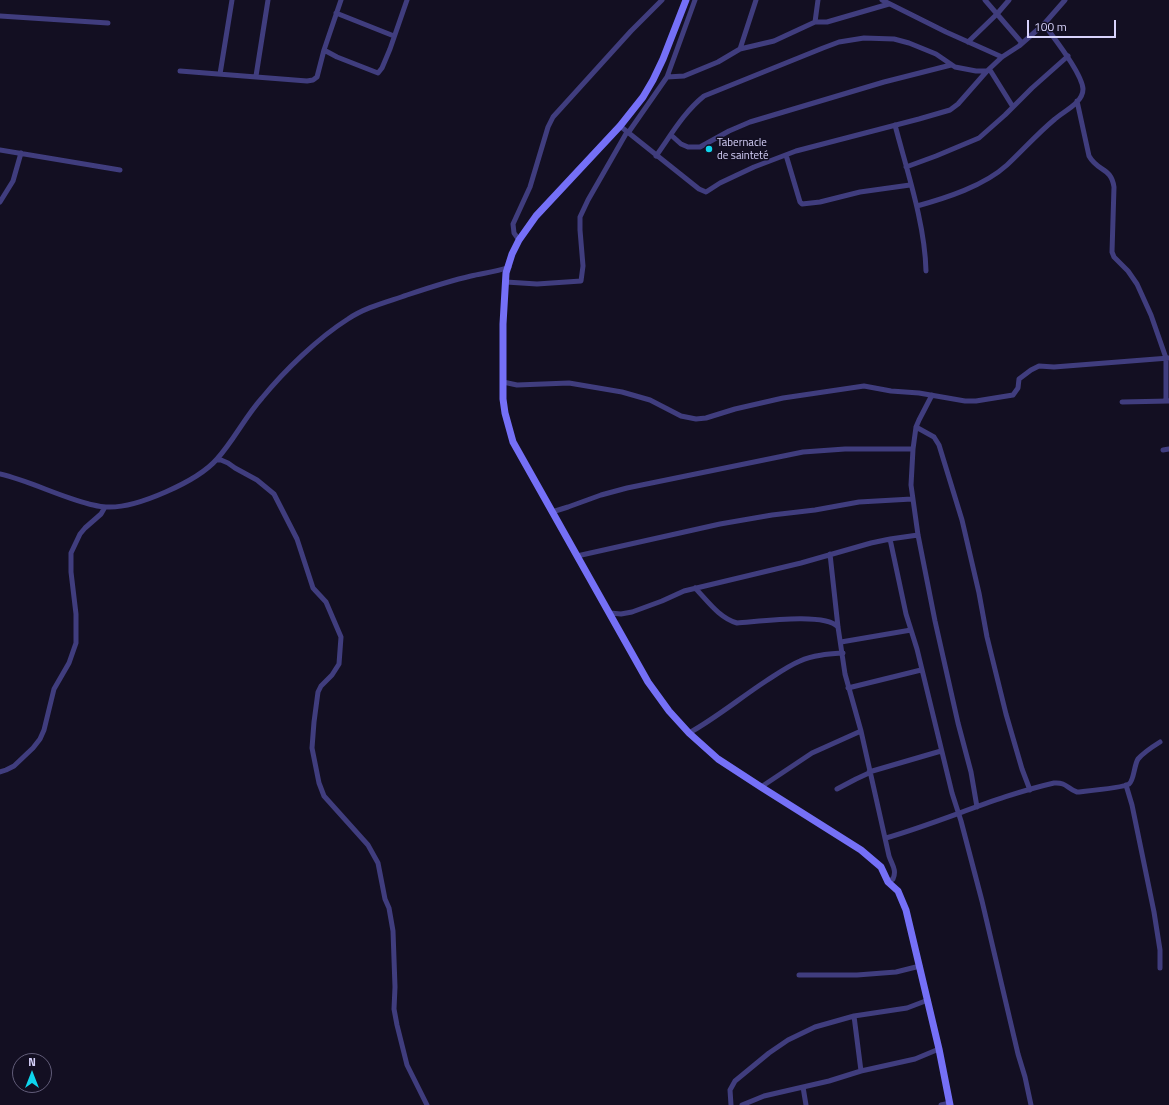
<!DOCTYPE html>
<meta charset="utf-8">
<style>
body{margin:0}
#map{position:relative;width:1169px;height:1105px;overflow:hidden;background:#130f22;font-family:"Titillium Web",sans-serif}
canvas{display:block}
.north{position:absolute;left:12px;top:1053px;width:40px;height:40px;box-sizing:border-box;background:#130f22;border:1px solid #625d79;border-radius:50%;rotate:0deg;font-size:11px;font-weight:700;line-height:16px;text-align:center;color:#d8d3fc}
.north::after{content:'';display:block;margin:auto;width:14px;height:18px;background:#0ed5ed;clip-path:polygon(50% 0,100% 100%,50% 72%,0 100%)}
.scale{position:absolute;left:1027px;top:20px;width:89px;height:18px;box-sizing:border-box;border:2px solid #d8d3fc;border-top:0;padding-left:5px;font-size:12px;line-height:14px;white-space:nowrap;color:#d8d3fc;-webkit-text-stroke:3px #130f22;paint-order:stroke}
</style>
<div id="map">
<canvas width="1169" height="1105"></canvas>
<div class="north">N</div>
<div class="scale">100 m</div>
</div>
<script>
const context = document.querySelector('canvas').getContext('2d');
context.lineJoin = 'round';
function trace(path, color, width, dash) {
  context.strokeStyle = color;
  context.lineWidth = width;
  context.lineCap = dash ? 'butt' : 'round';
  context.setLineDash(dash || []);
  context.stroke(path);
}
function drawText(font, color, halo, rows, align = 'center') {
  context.font = font + ' "Titillium Web",sans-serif';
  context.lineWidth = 3;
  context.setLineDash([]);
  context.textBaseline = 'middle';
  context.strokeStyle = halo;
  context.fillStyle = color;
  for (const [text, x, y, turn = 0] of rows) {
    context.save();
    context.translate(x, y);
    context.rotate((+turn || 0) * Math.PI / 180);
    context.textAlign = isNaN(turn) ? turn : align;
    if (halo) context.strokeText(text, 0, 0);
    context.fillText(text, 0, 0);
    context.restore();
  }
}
trace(new Path2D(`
 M882 0 946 32 1002 57
 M985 0 1022 43
 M336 13 394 36
 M0 16 108 23
 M815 22 818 0
 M968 42 997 14 1009 0
 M740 49 756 0
 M324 50 337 57 378 73 382 68 390 49 407 0
 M990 70 1013 107
 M180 71 307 81 313 80 317 77 324 50 341 0
 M220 74 232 0
 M256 76 268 0
 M667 77 684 76 718 62 740 49 774 41 815 22H827L889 4
 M1077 101 1089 156C1098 172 1111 167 1114 187L1112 252 1114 257 1128 271 1137 284 1151 315 1166 358V401
 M895 125C907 171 925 224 926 271
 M620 126 699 189 706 192 720 183 754 167 796 151 919 119 950 110 958 104 987 71 1002 57 1019 46 1044 24 1065 0
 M628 133 667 77 695 0
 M671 135 681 144 688 147H700L729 131 750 122 884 82 951 65
 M0 150 120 170
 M786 155 800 202 802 204 820 202 860 192 910 185
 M656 156C671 135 684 112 704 96L823 48 839 42 864 38 894 39 909 43 936 54 955 67 976 71H987
 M906 167 936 156 979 138 1005 115 1032 88 1068 56
 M0 202 13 181 21 153
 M917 206C946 198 984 186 1007 165 1023 150 1038 133 1055 119 1064 111 1083 103 1083 89 1082 73 1053 37 1044 24
 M519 240 514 233 513 224 530 187 548 127 553 117 631 31 662 0
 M506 282 537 284 581 281 583 266 580 230V217L588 200 627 132
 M503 382 517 385 569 383 622 392 650 400 681 416 696 419 706 418 735 409 783 398 864 386 891 391 919 393 965 401H976L1013 395 1018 388 1019 379 1031 370 1039 366 1054 367 1169 358
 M932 395 919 420 916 427 913 449 911 485 918 535 935 621 958 723 971 772 977 807
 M1122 402 1169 401
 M916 427 934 437 939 445 962 520 979 593 987 637 1006 714 1022 769 1030 790
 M1163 450 1169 449
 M216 460H221L228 463 235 468 257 480 274 494 297 539 313 588 326 602 341 637 339 664 332 675 321 686 318 692 314 722 312 748 319 783 324 796 368 845 378 863 385 899 389 908 393 931 395 987 394 1009 397 1025 407 1065 427 1105
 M0 474C30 481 58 496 89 504 94 505 100 507 106 507 136 509 198 481 217 459 234 440 245 417 262 398 285 370 318 338 348 319 366 307 387 302 407 295 428 288 449 281 471 276 484 273 496 272 509 267
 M552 512 568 507 601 495 627 488 803 452 845 449H913
 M890 539 906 614 917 649 952 793 961 821 982 901 1018 1054 1025 1077 1031 1105
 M830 554 838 627 845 674 861 731 889 856C892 865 897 870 893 879L888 882
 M577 556 720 524 772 515 815 510 859 502 912 499
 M695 588C707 600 719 618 737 623 756 622 825 612 838 627
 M610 613 621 614 632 612 662 601 684 591 801 563 871 543 890 539 918 535
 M841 642 911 630
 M848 688 921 670
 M689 733C716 718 740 698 766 681 777 674 788 666 800 661 813 655 829 654 843 653
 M0 772 6 770 14 766 33 748 40 739 44 730 54 689 69 663 76 643V614L71 572V553L80 534 85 528 101 514 105 507
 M1126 785 1132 805 1154 912 1160 950V968
 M761 787 812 753 861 731
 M837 789 856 779 869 773V772L941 751
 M886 838C942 822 997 796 1054 783 1067 782 1067 789 1077 792 1086 791 1123 788 1129 784 1134 781 1134 765 1138 759 1144 752 1152 747 1160 742
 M799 975H857L896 972 920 966
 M854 1016 861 1071
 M803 1087 806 1105
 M731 1105 730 1090 735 1081 769 1053 788 1040 815 1027 854 1016 907 1008 928 1000
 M742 1105 764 1096 829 1081 861 1071 915 1059 939 1049
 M941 1105 950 1103`), '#403d7e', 5);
trace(new Path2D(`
 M686 0 663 59 653 80 643 97 620 126 536 216 519 240 512 254 506 273 503 324V399L505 413 513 442 648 682 669 711 689 733 718 759 761 787 861 850 881 867 888 882 898 891 906 910 939 1049 950 1105`), '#7570f7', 7);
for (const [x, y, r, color] of [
 [709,149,4,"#0ed5ed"]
]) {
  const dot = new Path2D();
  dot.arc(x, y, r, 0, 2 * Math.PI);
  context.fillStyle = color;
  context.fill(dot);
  trace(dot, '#130f22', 1.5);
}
drawText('11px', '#d8d3fc', '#130f22', [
 ["Tabernacle",717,143],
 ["de sainteté",717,156]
], 'left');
</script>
